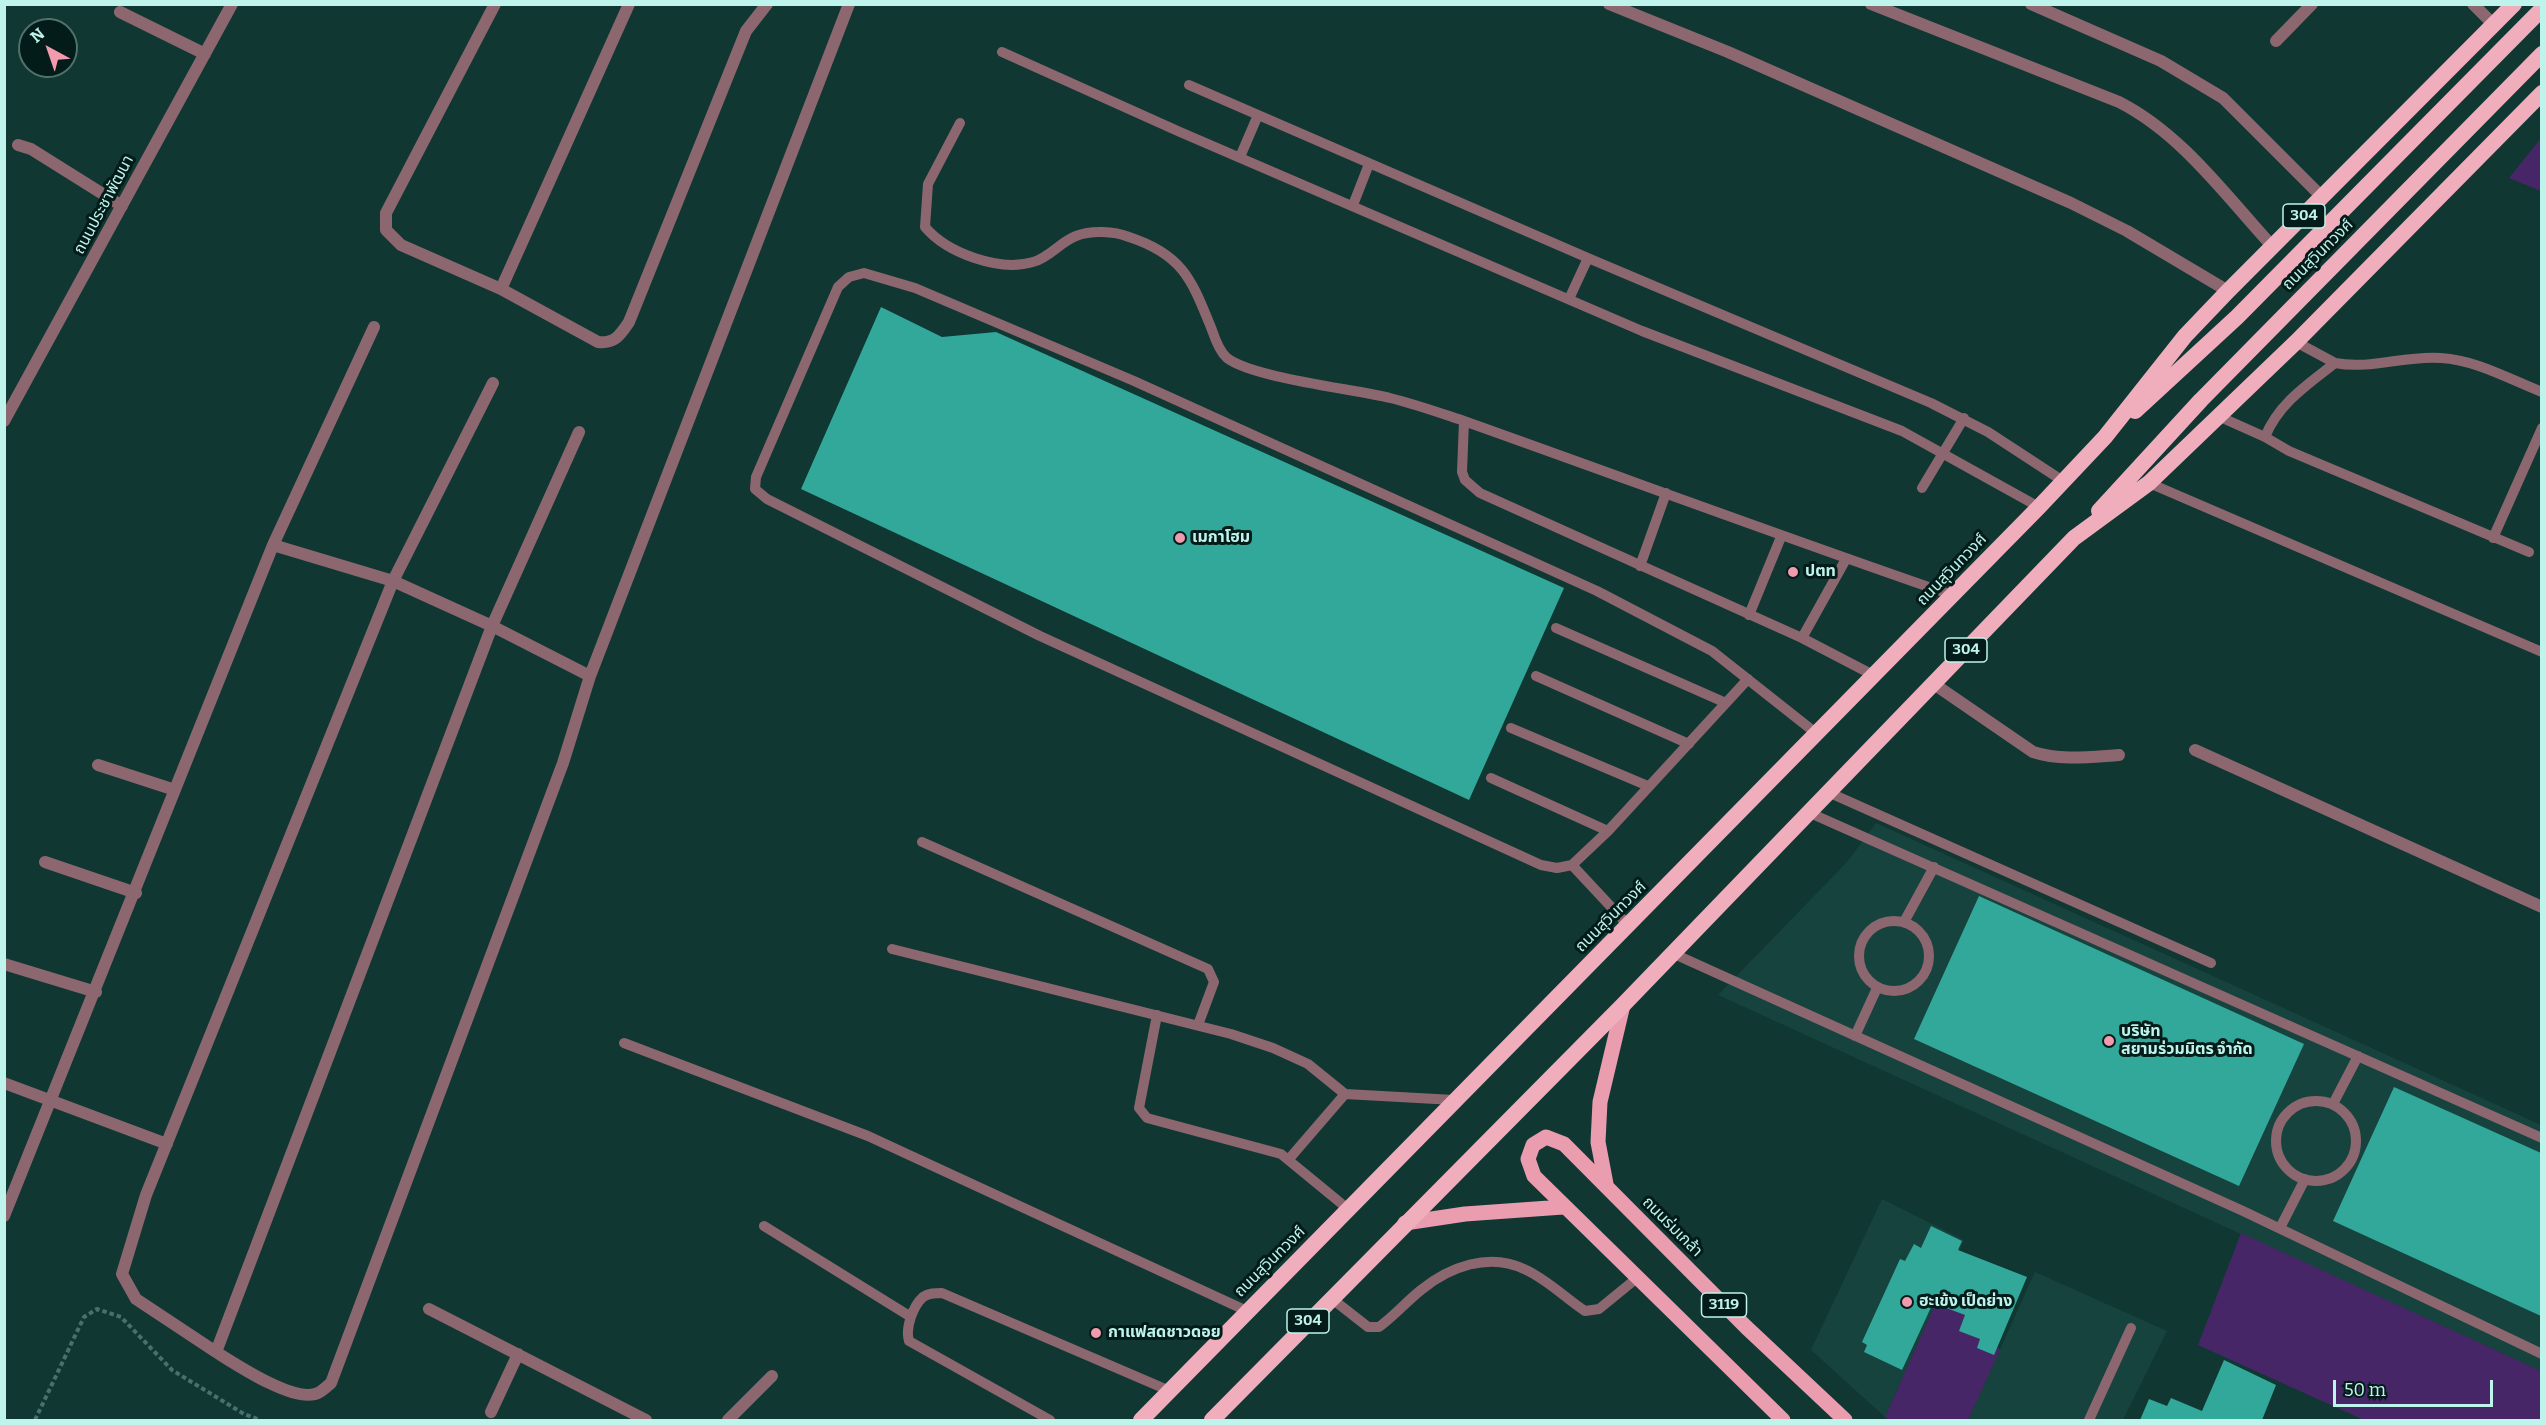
<!DOCTYPE html>
<meta charset="utf-8">
<style>
body{margin:0}
#map{position:relative;width:2546px;height:1425px;overflow:hidden;background:#103732;font-family:Bitter,serif}
canvas{display:block}
.frame{position:absolute;inset:0;border:6px solid #bff4ec;pointer-events:none}
.north{position:absolute;left:18px;top:18px;width:60px;height:60px;box-sizing:border-box;background:#031c19;border:2px solid #4e726d;border-radius:50%;rotate:320deg;font-size:16px;font-weight:700;line-height:24px;text-align:center;color:#bff4ec}
.north::after{content:'';display:block;margin:auto;width:21px;height:27px;background:#f29aae;clip-path:polygon(50% 0,100% 100%,50% 72%,0 100%)}
.scale{position:absolute;left:2333px;top:1380px;width:160px;height:27px;box-sizing:border-box;border:3px solid #bff4ec;border-top:0;padding-left:8px;font-size:18px;line-height:21px;white-space:nowrap;color:#bff4ec;-webkit-text-stroke:4px #031c19;paint-order:stroke}
</style>
<div id="map">
<canvas width="2546" height="1425"></canvas>
<div class="frame"></div>
<div class="north">N</div>
<div class="scale">50 m</div>
</div>
<script>
const context = document.querySelector('canvas').getContext('2d');
context.lineJoin = 'round';
function paint(path, color) {
  context.fillStyle = color;
  context.fill(path, 'evenodd');
}
function trace(path, color, width, dash) {
  context.strokeStyle = color;
  context.lineWidth = width;
  context.lineCap = dash ? 'butt' : 'round';
  context.setLineDash(dash || []);
  context.stroke(path);
}
function drawText(font, color, halo, rows, align = 'center') {
  context.font = font + ' Bitter,"Noto Sans Thai",serif';
  context.lineWidth = 6;
  context.setLineDash([]);
  context.textBaseline = 'middle';
  context.strokeStyle = halo;
  context.fillStyle = color;
  for (const [text, x, y, turn = 0] of rows) {
    context.save();
    context.translate(x, y);
    context.rotate((+turn || 0) * Math.PI / 180);
    context.textAlign = isNaN(turn) ? turn : align;
    if (halo) context.strokeText(text, 0, 0);
    context.fillText(text, 0, 0);
    context.restore();
  }
}
paint(new Path2D(`
 M1876 823 2541 1125V1371L1718 995 1847 862Z
 M1882 1199 1964 1240 1885 1417 1811 1350Z
 M2035 1272 2167 1331 2123 1420H1968Z`), '#17433e');
paint(new Path2D(`
 M2541 138V191L2509 178Z
 M2241 1233 2541 1371V1420H2364L2198 1345Z
 M1943 1287 2000 1350 1968 1420H1889L1885 1417Z`), '#472667');
paint(new Path2D(`
 M881 307 942 337 996 332 1564 588 1469 800 801 489Z
 M1979 896 2304 1044 2239 1186 1914 1039Z
 M2394 1087 2541 1153V1316L2333 1221Z
 M1931 1226 1962 1241 1958 1250 2027 1277 1994 1355 1977 1348 1980 1339 1959 1331 1965 1315 1933 1303 1902 1370 1864 1352 1867 1345 1862 1342 1900 1259 1905 1261 1914 1244 1921 1248Z
 M2224 1360 2276 1385 2262 1420H2140L2149 1399 2167 1406 2171 1398 2202 1411Z`), '#32a89b');
trace(new Path2D(`
 M35 1420 84 1317 97 1309 121 1317 172 1370 244 1414 260 1420`), '#47726c', 4, [4.5, 3]);
trace(new Path2D(`
 M1002 52 1180 132 1642 331 1902 431 2039 507
 M1189 85 1588 258 1931 403 1988 432 2063 481
 M960 123 928 184 925 227C947 253 999 272 1033 262 1049 258 1060 242 1076 236 1091 230 1114 231 1129 237 1184 255 1192 281 1212 330 1215 339 1220 352 1227 358 1253 378 1354 389 1390 398 1415 404 1440 413 1464 421
 M1240 157 1258 115
 M1353 205 1369 164
 M1569 299 1588 258
 M2296 342 2335 363C2307 385 2279 403 2265 437L2289 451 2529 552
 M2335 363C2371 370 2405 355 2441 358 2476 360 2509 379 2542 392
 M2218 416 2265 437
 M2149 483 2542 652
 M1922 488 1964 418
 M2493 538 2542 428
 M1640 566 1666 493
 M1749 615 1781 537
 M1556 628 1726 703
 M1802 638 1846 559
 M1536 676 1689 744
 M1875 676 1802 638 1480 493 1465 480 1462 472 1464 421C1627 479 1789 539 1952 595
 M1511 728 1648 786
 M1491 778 1608 831
 M1830 793 2211 963
 M1810 813 2542 1138
 M922 842 1208 969 1214 982 1198 1025
 M1572 865 1557 868 1541 865 1040 636 767 499 755 489 756 477 838 287 849 277 864 273 915 288 1134 381 1597 591 1712 651 1817 734
 M1859 956a35 35 0 1 1 70 0a35 35 0 1 1-70 0Z
 M1904 922 1934 867
 M1628 925 1572 865 1608 831 1748 679
 M892 949 1231 1034 1273 1048 1308 1064 1345 1094 1454 1100
 M1672 953 2243 1211 2542 1354
 M1157 1015 1139 1108 1147 1118 1281 1154 1348 1209
 M1855 1036 1877 988
 M624 1043 868 1136 1247 1311
 M2276 1141a40 40 0 1 1 80 0a40 40 0 1 1-80 0Z
 M2333 1104 2358 1056
 M1289 1159 1345 1094
 M764 1226 911 1317
 M2280 1228 2305 1179
 M1331 1298 1368 1327H1379C1394 1316 1406 1302 1421 1290 1449 1267 1489 1252 1524 1269 1547 1279 1565 1298 1585 1311L1599 1309 1637 1278
 M1050 1420 909 1341C905 1328 913 1306 923 1297 929 1293 935 1293 942 1293L1170 1391
 M2089 1420 2131 1328`), '#8d676f', 10);
trace(new Path2D(`
 M495 4 386 213V230L401 245 501 289 598 342C615 344 620 335 629 322L746 31 767 4
 M1609 4 1728 52 2071 203 2127 231 2228 291
 M1871 4 2119 102C2182 134 2226 196 2273 247
 M2031 4 2161 61 2223 98 2322 197
 M2473 4 2494 25
 M120 12 205 54
 M2276 41 2312 4
 M18 145 31 149 122 206
 M501 289 629 4
 M4 421 232 4
 M579 432 492 626 216 1352C237 1365 291 1401 315 1394 321 1393 326 1387 331 1383L563 763 590 676 849 4
 M273 545 374 327
 M1934 684 2033 752C2061 761 2089 757 2119 755
 M2195 750 2542 907
 M98 765 175 790
 M45 862 136 893
 M4 964 96 992
 M4 1083 167 1144
 M4 1216 273 545 393 581 492 626 590 676
 M429 1309 646 1420
 M216 1352 136 1299 122 1274 146 1195 393 581 493 383
 M491 1412 518 1354
 M728 1420 772 1376`), '#8d676f', 12);
trace(new Path2D(`
 M1606 1184 1598 1142 1600 1102 1623 1005
 M1405 1223 1465 1214 1563 1207
 M1783 1420 1534 1176 1528 1159 1533 1145 1546 1137 1564 1144 1746 1327 1845 1420`), '#e99dae', 15);
trace(new Path2D(`
 M2135 411 2237 317 2542 9
 M2099 511 2201 400 2542 54
 M1141 1420 2039 507 2105 437 2185 336 2228 291 2514 4
 M1212 1420 1623 1005 2074 538 2149 483 2296 342 2542 93`), '#f0aebc', 16);
for (const [x, y, r, color] of [
 [1180,538,6,"#f29aae"],
 [1793,572,6,"#f29aae"],
 [2109,1041,6,"#f29aae"],
 [1907,1302,6,"#f29aae"],
 [1096,1333,6,"#f29aae"]
]) {
  const dot = new Path2D();
  dot.arc(x, y, r, 0, 2 * Math.PI);
  context.fillStyle = color;
  context.fill(dot);
  trace(dot, '#031c19', 2);
}
for (const [x, y, w] of [
 [2304,216,42],
 [1966,650,42],
 [1724,1305,45],
 [1308,1321,42]
]) {
  const box = new Path2D();
  box.roundRect(x - w / 2, y - 12, w, 24, 4.5);
  context.fillStyle = '#031c19';
  context.fill(box);
  trace(box, '#bff4ec', 1.5);
}
drawText('bold 15px', '#bff4ec', null, [
 ["304",2304,216],
 ["304",1966,650],
 ["3119",1724,1305],
 ["304",1308,1321]
]);
drawText('16px', '#bff4ec', '#031c19', [
 ["ถนนประชาพัฒนา",104,205,-62],
 ["ถนนสุวินทวงศ์",2318,255,-45],
 ["ถนนสุวินทวงศ์",1952,570,-46],
 ["ถนนสุวินทวงศ์",1611,917,-45],
 ["ถนนร่มเกล้า",1672,1227,45],
 ["ถนนสุวินทวงศ์",1270,1262,-45]
]);
drawText('bold 16px', '#bff4ec', '#031c19', [
 ["เมกาโฮม",1192,538],
 ["ปตท",1805,572],
 ["บริษัท",2121,1032],
 ["สยามร่วมมิตร จำกัด",2121,1050],
 ["ฮะเข้ง เป็ดย่าง",1919,1302],
 ["กาแฟสดชาวดอย",1108,1333]
], 'left');
</script>
